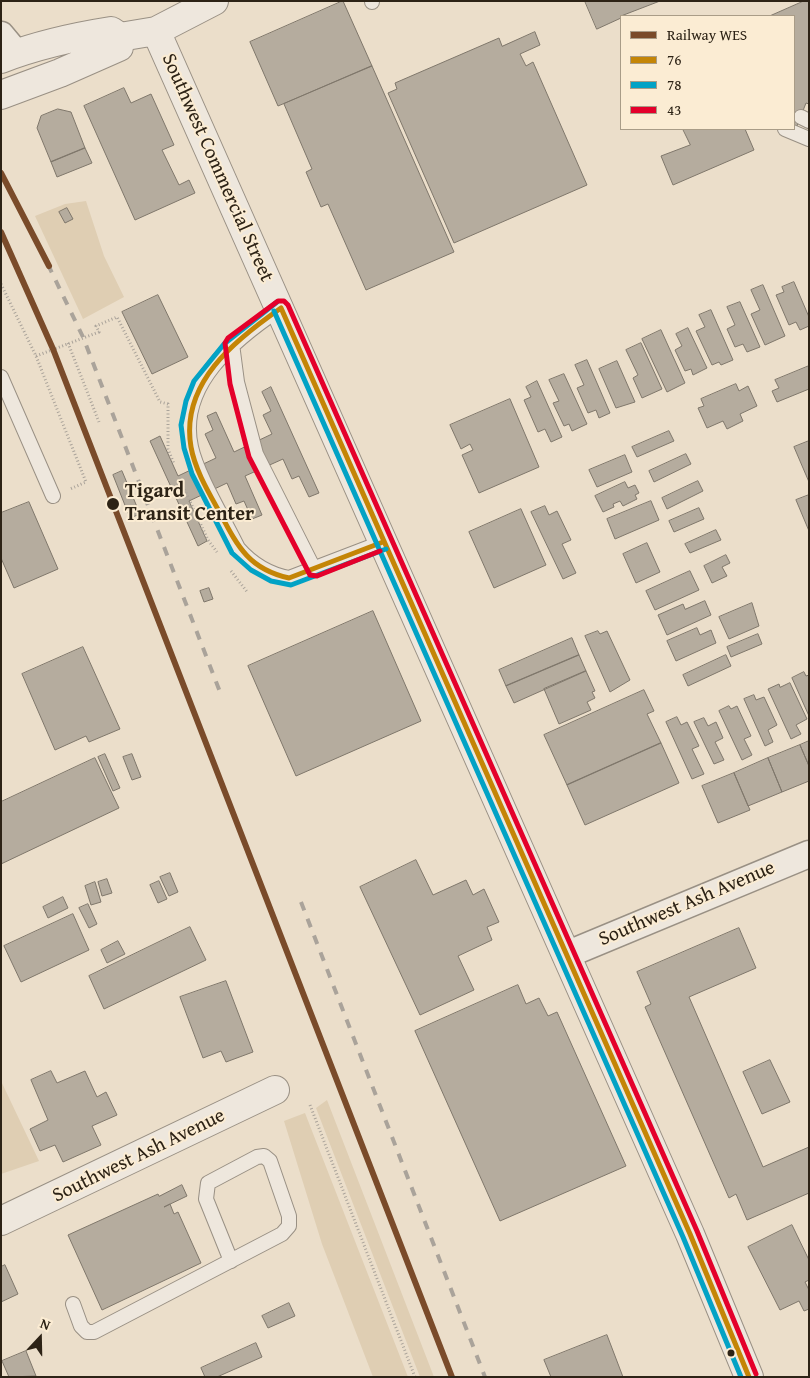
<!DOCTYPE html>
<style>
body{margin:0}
#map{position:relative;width:810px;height:1378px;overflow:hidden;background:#ebdeca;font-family:"Gentium Book Plus",serif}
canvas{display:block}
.frame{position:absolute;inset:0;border:2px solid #2d2316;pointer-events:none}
.legend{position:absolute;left:620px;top:15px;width:175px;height:115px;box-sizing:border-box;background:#fbecd3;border:1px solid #a99c87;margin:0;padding:6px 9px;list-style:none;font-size:15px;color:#2d2316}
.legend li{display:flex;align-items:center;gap:10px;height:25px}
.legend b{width:25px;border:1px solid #a99c87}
.north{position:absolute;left:15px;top:1313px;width:50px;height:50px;-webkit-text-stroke:4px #fbecd3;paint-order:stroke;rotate:21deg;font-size:14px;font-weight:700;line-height:20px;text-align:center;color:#2d2316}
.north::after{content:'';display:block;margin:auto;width:18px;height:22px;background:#2d2316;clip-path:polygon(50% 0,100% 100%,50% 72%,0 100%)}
</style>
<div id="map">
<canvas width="810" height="1378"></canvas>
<div class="frame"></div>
<ul class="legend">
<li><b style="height:6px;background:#7a4b2a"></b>Railway WES</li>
<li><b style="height:6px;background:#c48506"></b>76</li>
<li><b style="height:6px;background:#02a2c5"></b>78</li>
<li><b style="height:6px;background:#e4002b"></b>43</li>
</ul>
<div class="north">N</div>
</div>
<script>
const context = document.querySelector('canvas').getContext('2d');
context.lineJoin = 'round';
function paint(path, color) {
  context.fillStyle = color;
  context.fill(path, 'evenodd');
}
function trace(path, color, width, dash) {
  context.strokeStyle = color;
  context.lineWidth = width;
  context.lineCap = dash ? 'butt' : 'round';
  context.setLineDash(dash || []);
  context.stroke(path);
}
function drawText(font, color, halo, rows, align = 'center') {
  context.font = font + ' "Gentium Book Plus",serif';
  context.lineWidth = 4;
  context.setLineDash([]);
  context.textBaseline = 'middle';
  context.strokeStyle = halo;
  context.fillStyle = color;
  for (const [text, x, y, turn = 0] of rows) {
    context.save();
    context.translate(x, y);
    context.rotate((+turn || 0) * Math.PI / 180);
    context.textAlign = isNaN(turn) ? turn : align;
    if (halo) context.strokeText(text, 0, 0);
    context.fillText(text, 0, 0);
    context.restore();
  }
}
paint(new Path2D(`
 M86 201 104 256 124 297 83 319 35 216 65 204Z
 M1 1081 39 1161 1 1174Z
 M327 1100 434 1377H420L316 1108Z
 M305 1113 408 1377H373L322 1244 284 1121Z`), '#dfceb3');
const building = new Path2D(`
 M343 1 372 66 278 106 250 42Z
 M585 1H660L621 16V18L597 29Z
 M804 1H809V104L806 103 797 126 794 127V16H770Z
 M535 32 540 45 520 54 526 66 533 62 587 185 454 243 388 93 397 89 395 83 499 38 502 46Z
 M372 66 454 252 366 290 328 204 321 207 306 172 312 169 284 104Z
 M124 88 131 103 151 94 174 145 162 150 179 185 189 180 195 193 135 220 84 106Z
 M58 109 71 112 85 148 51 162 37 128 41 116Z
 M683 129H745L754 150 673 185 661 156 690 145Z
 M85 148 92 163 57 177 51 162Z
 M67 208 73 219 65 223 59 212Z
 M794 282 809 317V326L800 330 796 322 789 325 776 295 784 292 782 287Z
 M763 285 785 336 765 345 751 314 760 310 751 290Z
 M158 295 188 357 152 374 122 312Z
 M740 302 760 347 747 352 743 344 735 347 727 329 735 325 727 307Z
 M711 310 733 360 721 365 719 362 712 365 696 331 705 327 699 315Z
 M688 328 707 368 693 375 691 369 685 371 675 350 682 346 676 334Z
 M661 330 685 383 667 392 642 339Z
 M641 343 662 389 642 398 633 378 638 375 626 350Z
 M587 360 610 413 599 418 596 410 588 413 577 388 584 385 575 365Z
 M617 361 635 402 616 408 599 369Z
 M809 366V389L777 402 772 391 779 388 775 380Z
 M564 374 587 424 572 431 569 424 564 426 553 403 559 401 549 380Z
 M537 381 562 437 551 442 545 429 538 432 524 400 531 397 526 387Z
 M736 384 739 391 748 386 757 406 740 414 743 421 727 429 723 421 707 428 698 408 704 406 701 399Z
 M271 387 319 493 309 497 299 476 292 479 283 459 245 476 262 515 252 519 244 501 236 504 227 483 189 501 207 541 198 546 150 441 160 436 178 476 216 458 205 434 213 430 207 416 216 412 234 452 272 434 263 415 271 411 262 392Z
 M510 399 539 467 479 493 462 455 473 450 470 444 461 449 450 425Z
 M669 431 674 441 637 457 632 447Z
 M809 441V482L794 447Z
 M686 454 691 464 654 482 649 471Z
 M625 455 632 472 597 487 589 470Z
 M122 471 140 514 130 518 113 475Z
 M698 481 703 491 667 509 662 498Z
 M625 482 628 488 635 485 639 493 635 495 637 499 623 506 620 501 613 504 614 507 603 512 595 496Z
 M809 495V531L796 500Z
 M651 501 659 520 615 539 607 519Z
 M29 502 58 569 14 588 1 558V513Z
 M545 506 549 515 557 511 571 540 562 544 576 573 563 579 531 512Z
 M699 508 704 519 674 532 669 521Z
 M521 509 546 565 494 588 469 532Z
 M716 530 721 540 690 553 685 544Z
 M647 543 660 572 636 583 623 554Z
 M726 555 730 563 722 567 727 576 712 583 704 566Z
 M690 571 699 590 655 610 646 591Z
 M209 588 213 599 204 602 200 591Z
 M705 601 711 615 667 635 658 615 683 604 685 609Z
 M752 603 759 626 729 639 719 617Z
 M373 611 421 721 296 776 248 666Z
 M697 628 700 635 711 630 716 643 676 661 667 641Z
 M598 631 600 634 607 631 630 680 610 692 585 636Z
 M758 634 762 644 731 657 727 647Z
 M572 638 579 655 506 686 499 670Z
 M83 647 120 729 89 742 86 736 55 750 22 674Z
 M579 655 586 671 514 703 506 686Z
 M726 655 731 666 688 686 683 675Z
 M586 671 595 691 592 692 595 698 587 702 591 710 559 724 544 689Z
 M804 672 806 676 809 675V716L792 678Z
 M790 683 807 719 796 725 801 734 791 739 768 689 779 684 780 687Z
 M644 690 654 711 647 714 661 743 567 785 544 735Z
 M754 695 756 700 764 697 777 725 768 730 773 742 765 746 744 699Z
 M729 706 731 709 737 706 751 736 744 739 752 755 742 760 719 711Z
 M677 717 681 725 687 722 699 746 692 749 704 774 692 779 666 722Z
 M704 718 708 726 716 722 723 738 715 742 724 760 714 764 694 722Z
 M809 741V766L800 745Z
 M661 743 679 783 585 825 567 785Z
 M800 745 809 766V781L782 792 768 758Z
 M105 754 120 788 113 791 98 757Z
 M132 754 141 777 132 780 123 757Z
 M95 758 119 808 1 864V802Z
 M768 758 782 792 748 806 734 773Z
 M734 773 750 810 718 823 702 786Z
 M416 860 433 895 466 880 473 895 484 889 499 922 487 927 492 940 458 956 474 990 420 1015 360 887Z
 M170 873 178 892 169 896 160 877Z
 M107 879 112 893 102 896 98 882Z
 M159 881 167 899 158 903 150 885Z
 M95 882 101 902 91 905 85 886Z
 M63 897 68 908 48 918 43 907Z
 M88 904 97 924 89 928 79 908Z
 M73 914 89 950 21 982 4 946Z
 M190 927 206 960 104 1009 89 976Z
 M739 928 756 968 689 997 763 1167 809 1147V1193L747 1220 736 1194 729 1198 645 1007 651 1004 637 972Z
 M118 941 125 954 107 963 101 950Z
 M226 981 253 1052 226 1062 221 1051 203 1058 180 997Z
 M518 985 526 1004 539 998 548 1016 557 1012 626 1166 500 1221 415 1031Z
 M770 1060 790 1102 762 1114 743 1072Z
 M51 1071 57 1083 85 1071 97 1097 106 1092 117 1115 92 1126 101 1145 63 1162 55 1145 40 1151 30 1129 48 1120 31 1080Z
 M182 1185 187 1196 164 1207 170 1204 174 1214 178 1212 201 1263 102 1310 68 1235 158 1194 159 1196Z
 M792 1225 809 1260V1280L805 1282 809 1290V1309L804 1311 799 1301 780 1310 748 1247Z
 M5 1265 18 1294 1 1302V1267Z
 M289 1303 295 1316 268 1328 262 1316Z
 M607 1335 623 1377H551L544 1360Z
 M256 1343 262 1357 217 1377H205L201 1368Z
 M26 1351 36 1376 9 1377 2 1361Z`);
paint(building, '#b5ac9e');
trace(building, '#7f776b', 1);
const service = new Path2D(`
 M372 2V1
 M801 117 809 121
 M785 129 809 139
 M281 308C235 339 177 385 191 447 197 475 225 521 238 548 252 564 268 574 289 578L383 542
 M232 344 237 382 256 454 314 569
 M1 377 53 496
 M73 1304 81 1326 87 1332H94L282 1234 289 1226V1216L270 1161 264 1156 257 1157 208 1183 206 1199 231 1261`);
const minor = new Path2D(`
 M1 35 16 53
 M566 955 809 854`);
const tertiary = new Path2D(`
 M156 31 690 1234 749 1377
 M1 59C37 45 73 37 111 31L120 37 156 31 214 1
 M1 95 60 73 119 47 120 37
 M1 1221 275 1090`);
trace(service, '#999084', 16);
trace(minor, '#999084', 29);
trace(tertiary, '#999084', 30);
trace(new Path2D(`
 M1 284 36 356 86 482 70 489
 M68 343 99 422
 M36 356 99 332 96 326 117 317 160 402 168 404V449L174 464
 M180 480 208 540 217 552
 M231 571 248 593
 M310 1105 415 1377`), '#aaa39a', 3, [1, 2.5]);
trace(service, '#eee7dd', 14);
trace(minor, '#eee7dd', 26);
trace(tertiary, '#eee7dd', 28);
trace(new Path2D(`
 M40 248 83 337 220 692
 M301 902 485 1377`), '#aaa39a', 4, [9, 9]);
trace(new Path2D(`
 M281 308 690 1234 749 1377
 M281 308C235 340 180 383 191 447 195 470 209 493 220 513 238 547 249 569 289 578L383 542`), '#c48506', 5);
trace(new Path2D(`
 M277 302 224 344 194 381 186 401 181 425 184 448 192 474 232 553 251 570 271 581 291 585 386 549
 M274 311 683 1237 741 1377`), '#02a2c5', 5);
trace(new Path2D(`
 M380 551 317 576 310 575 249 457 230 384 225 343 228 338 278 301H284L288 305 697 1231 756 1374`), '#e4002b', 5);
trace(new Path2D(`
 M1 173 49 266
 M1 232 53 349 452 1377`), '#7a4b2a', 6);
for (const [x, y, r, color] of [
 [113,504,7,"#2d2316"],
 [731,1353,4.5,"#2d2316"]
]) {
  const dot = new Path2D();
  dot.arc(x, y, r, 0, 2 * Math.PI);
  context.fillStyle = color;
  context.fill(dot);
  trace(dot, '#fbecd3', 2);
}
drawText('20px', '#2d2316', '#fbecd3', [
 ["Southwest Commercial Street",217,168,66],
 ["Southwest Ash Avenue",687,904,-23],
 ["Southwest Ash Avenue",139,1156,-26]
]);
drawText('bold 20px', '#2d2316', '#fbecd3', [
 ["Tigard",125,492],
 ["Transit Center",125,515]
], 'left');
</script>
